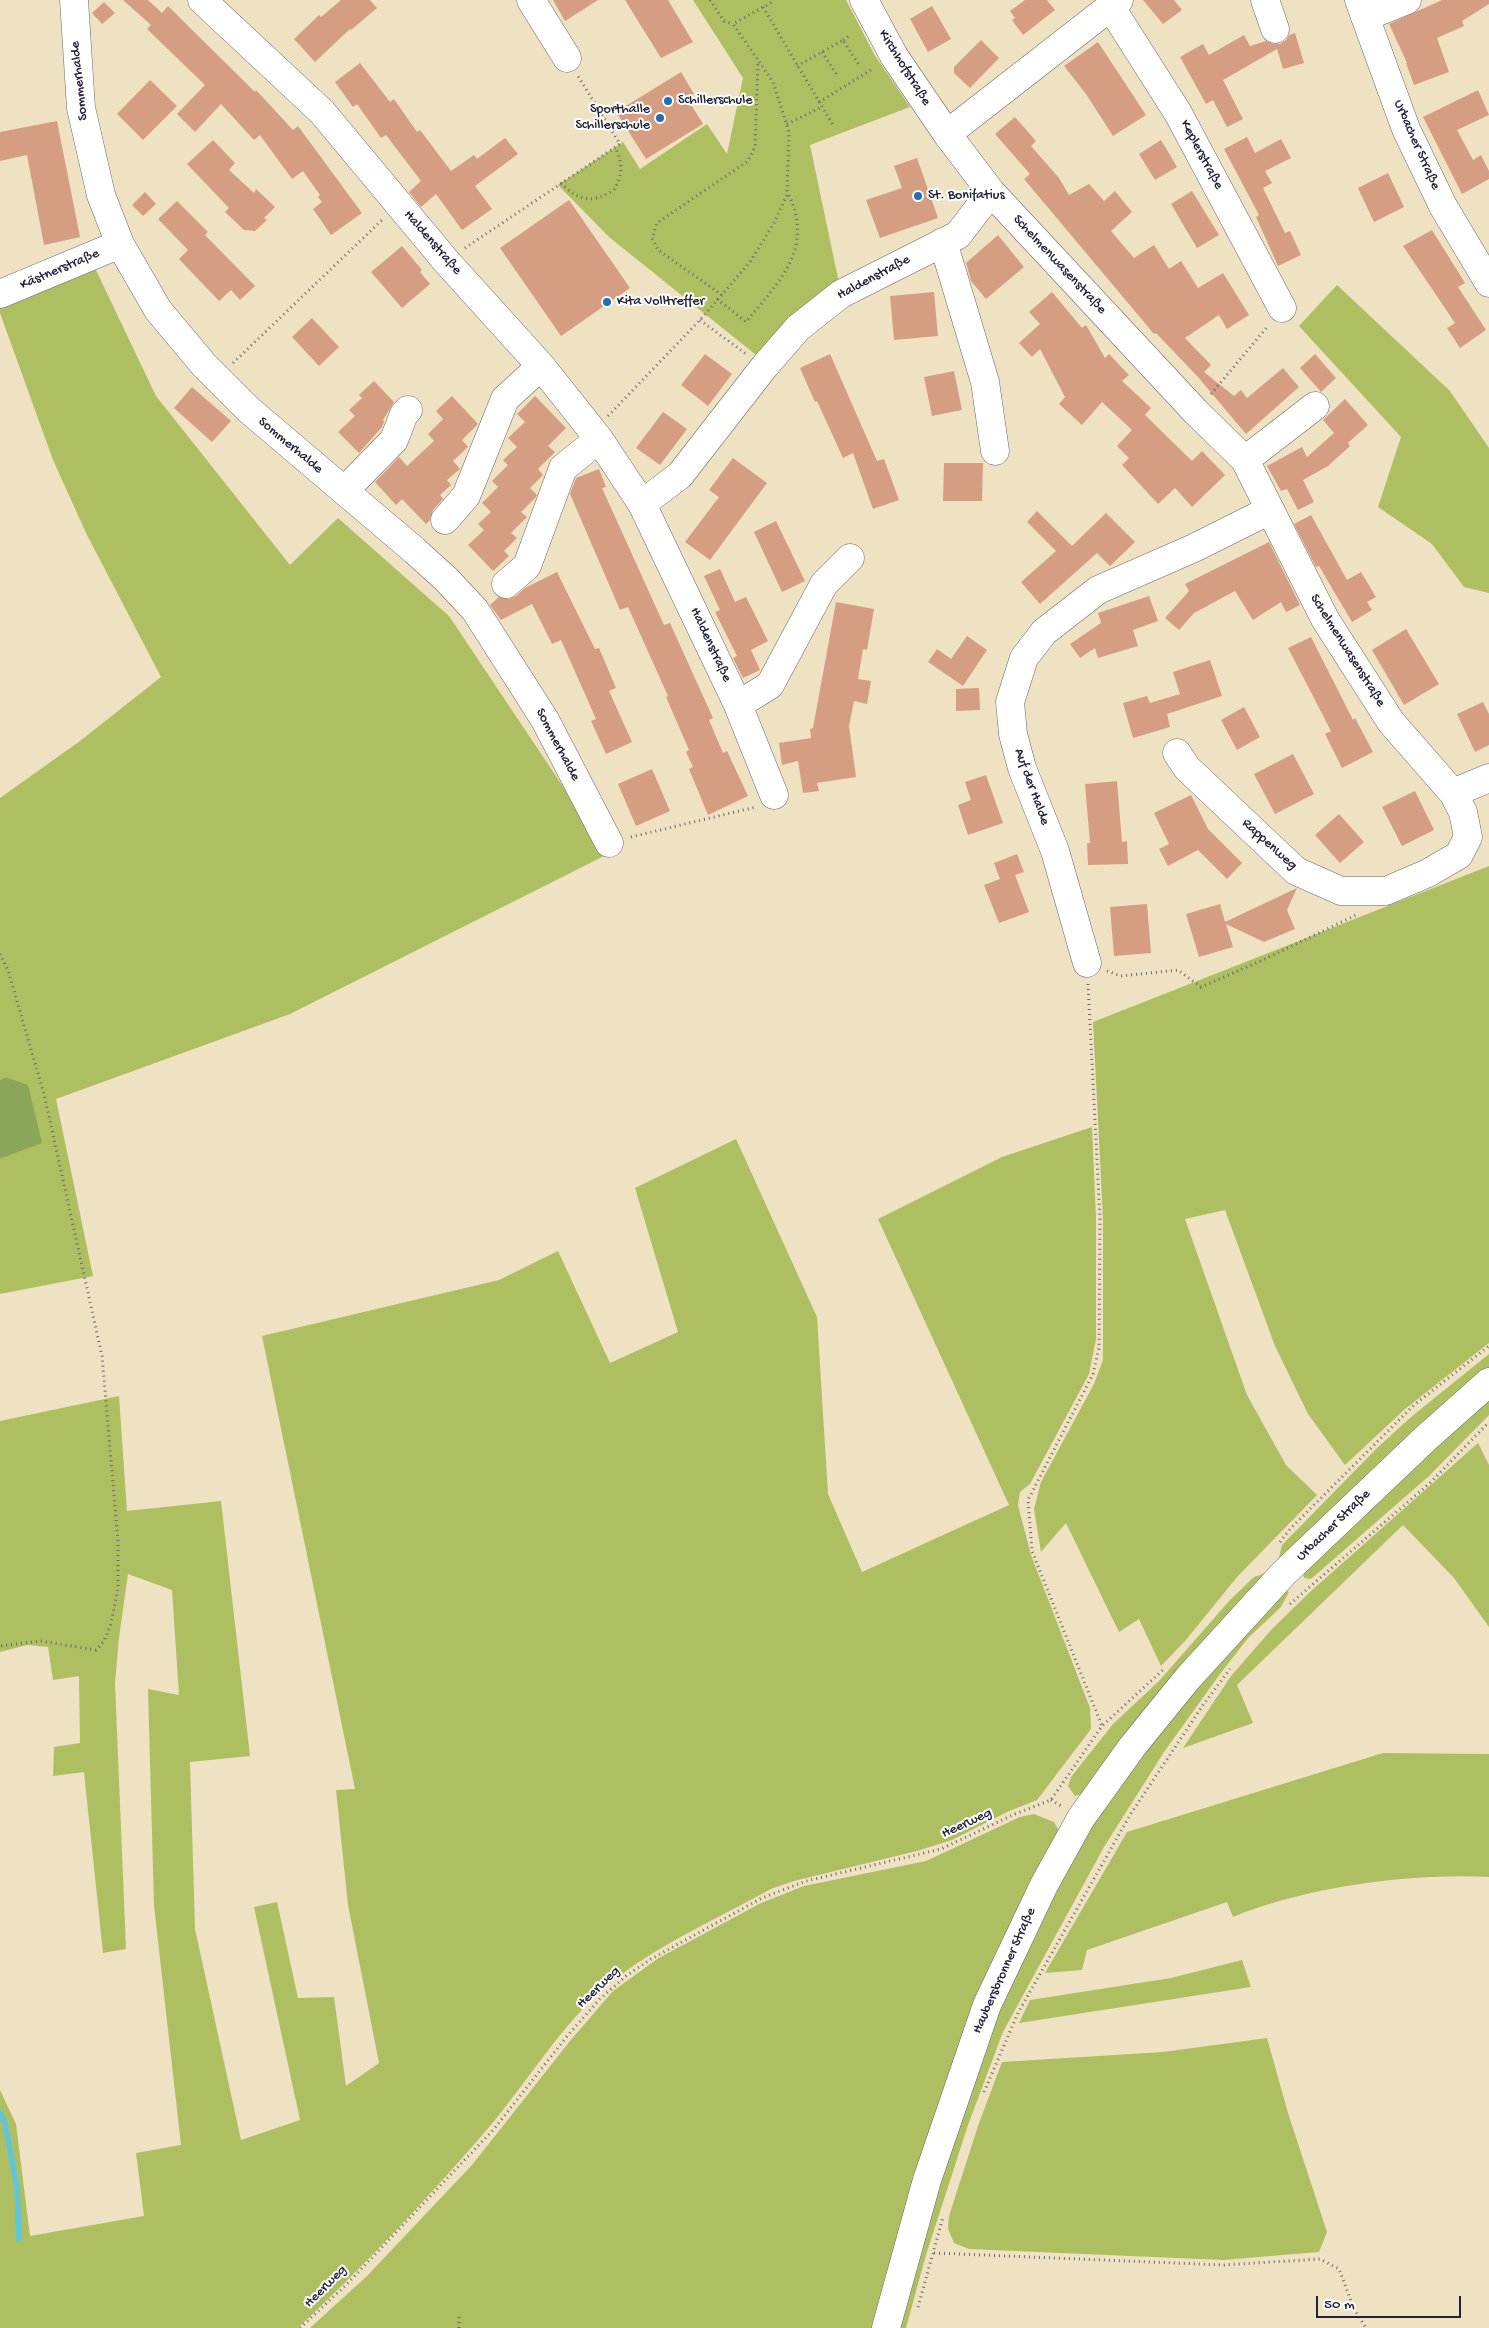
<!DOCTYPE html>
<meta charset="utf-8">
<style>
body{margin:0}
#map{position:relative;width:1489px;height:2328px;overflow:hidden;background:#efe2c3;font-family:"Gochi Hand",sans-serif}
canvas{display:block}
.scale{position:absolute;left:1316px;top:2296px;width:145px;height:22px;box-sizing:border-box;border:2px solid #22223b;border-top:0;padding-left:6px;font-size:15px;line-height:18px;white-space:nowrap;color:#22223b;-webkit-text-stroke:4px #fff;paint-order:stroke}
</style>
<div id="map">
<canvas width="1489" height="2328"></canvas>
<div class="scale">50 m</div>
</div>
<script>
const context = document.querySelector('canvas').getContext('2d');
context.lineJoin = 'round';
function paint(path, color) {
  context.fillStyle = color;
  context.fill(path, 'evenodd');
}
function trace(path, color, width, dash) {
  context.strokeStyle = color;
  context.lineWidth = width;
  context.lineCap = dash ? 'butt' : 'round';
  context.setLineDash(dash || []);
  context.stroke(path);
}
function drawText(font, color, halo, rows, align = 'center') {
  context.font = font + ' "Gochi Hand",sans-serif';
  context.lineWidth = 4;
  context.setLineDash([]);
  context.textBaseline = 'middle';
  context.strokeStyle = halo;
  context.fillStyle = color;
  for (const [text, x, y, turn = 0] of rows) {
    context.save();
    context.translate(x, y);
    context.rotate((+turn || 0) * Math.PI / 180);
    context.textAlign = isNaN(turn) ? turn : align;
    if (halo) context.strokeText(text, 0, 0);
    context.fillText(text, 0, 0);
    context.restore();
  }
}
paint(new Path2D(`
 M693 0H846L874 54 910 107 810 145 839 283 756 355 609 237 558 185 623 142 640 169 707 124 727 154 743 78Z
 M94 266 156 396 290 565 338 518 449 616 608 854 290 1014 56 1099 93 1276 0 1294V1159L41 1143 5 1077 0 1080V798L80 741 161 677 86 533 53 460 0 313V304Z
 M1337 285 1450 391 1489 448V593L1464 587 1432 544 1378 507 1401 437 1299 326Z
 M1489 866V1343L1405 1409 1345 1465 1308 1414 1275 1346 1225 1210 1185 1219 1247 1395 1286 1465 1317 1495 1237 1577 1186 1640 1161 1666 1139 1619 1119 1632 1066 1523 1041 1552 1034 1509 1041 1482 1094 1384 1103 1360V1219L1093 1022Z
 M1092 1127 1096 1218V1339L1089 1374 1030 1484 1020 1492 1018 1505 1031 1555 1090 1708 1091 1729 1037 1800 1007 1812 952 1840 917 1851 794 1881 771 1889C717 1919 657 1945 609 1984 564 2021 528 2081 490 2126 430 2196 365 2265 298 2328H0V2090L16 2124 30 2236 144 2216 136 2153 181 2145 154 1906 148 1689 179 1695 172 1590 128 1574 119 1638 115 1683 126 1949 103 1953 84 1772 53 1776 54 1747 80 1743 79 1676 53 1680 48 1647 27 1645 0 1652V1421L119 1396 127 1511 221 1501 250 1756 190 1762 195 1929 241 2140 300 2120 254 1907 277 1902 298 1998 334 1997 346 2086 379 2063 348 1905 336 1790 355 1789 262 1336 499 1280 558 1251 610 1363 678 1332 635 1188 736 1139 817 1317 828 1494 862 1572 1009 1505 878 1219 1002 1157Z
 M1489 1354V1368L1285 1561 1279 1557 1282 1545 1377 1448 1411 1417Z
 M1489 1393V1415L1429 1476 1311 1579 1304 1578 1303 1571Z
 M1478 1443 1489 1465V1627L1454 1578 1403 1525 1237 1685 1253 1723 1183 1748 1231 1676 1272 1629 1311 1591Z
 M1265 1573 1087 1792 1075 1796 1068 1786 1071 1777 1113 1724 1159 1681 1230 1600 1254 1577Z
 M1285 1590 1289 1592 1281 1607 1248 1638 1220 1674 1164 1752 1104 1847 1003 2032 968 2125 926 2255 906 2328H898L950 2144 992 2018 1031 1933 1088 1829 1201 1677Z
 M1383 1753 1489 1754V1877C1410 1873 1306 1887 1233 1917L1227 1902 1087 1950 1082 1970 1045 1973 1127 1832Z
 M1034 1814 1054 1822 1059 1831 877 2328H310L367 2276 472 2165 570 2041 613 1991 657 1959 761 1903 804 1886 926 1861 1020 1817Z
 M1242 1960 1251 1987 1019 2023 1030 2000 1171 1978Z
 M1267 2038 1288 2113 1327 2232 1319 2252 1223 2260 969 2249 954 2243 948 2229 949 2216 978 2126 1002 2062 1163 2052Z`), '#aebf62');
paint(new Path2D(`
 M5 1077 28 1085 42 1143 0 1159V1080Z`), '#8aa658');
trace(new Path2D(`
 M0 2113 5 2123 17 2188 19 2239`), '#5ec6da', 5.5);
paint(new Path2D(`
 M123 0H148L162 13 168 6 255 92 256 90 293 130 298 126 362 213 331 235 313 209 322 202 318 197 320 195 303 171 292 179 260 135 254 140 221 104 195 132 177 114 205 85 147 29 151 25Z
 M341 0H370L377 8 351 30 350 29 315 62 294 39 319 15 321 17Z
 M553 0H598L565 21Z
 M625 0H668L693 42 661 58Z
 M1025 0H1047L1055 10 1023 35 1012 20 1015 18 1010 11Z
 M1143 0H1174L1182 10 1163 24Z
 M1442 0H1489V4L1462 21 1464 26 1437 38 1449 72 1414 85 1406 63H1407L1389 24Z
 M104 2 115 13 102 24 92 13Z
 M932 6 951 39 928 52 910 19Z
 M1295 33 1304 63 1283 69 1277 49 1223 80 1243 119 1227 127 1213 100 1206 104 1180 57 1203 44 1209 55 1244 35 1250 46 1266 41 1273 44H1280L1286 40 1289 35Z
 M981 40 999 58 970 88 954 73V67Z
 M1098 42 1146 115 1113 136 1086 94 1064 66Z
 M360 63 390 102 394 99 417 132 420 130 451 171 474 155 477 159 505 138 518 154 475 186 492 209 462 230 436 194 421 207 409 192 421 181 386 135 381 138 357 104 353 107 335 82Z
 M681 72 694 94 687 98 703 124 646 159 616 112Z
 M150 80 177 106 143 140 117 114Z
 M1478 90 1489 115 1457 130 1473 160 1481 155 1489 171V179L1462 194 1423 117Z
 M1015 117 1036 141 1031 146 1059 178 1069 195 1089 184 1104 201 1115 191 1132 212 1111 231 1134 258 1154 245 1169 269 1181 261 1198 288 1223 273 1249 315 1227 329 1219 315 1185 338 1211 365 1204 372 1234 396 1241 390 1247 398 1283 368 1299 387 1246 434 1198 377 1156 333 1154 334 1024 179 1030 174 995 134Z
 M57 121 80 237 44 245 27 155 0 161V132Z
 M1247 137 1255 153 1281 139 1291 158 1265 171 1272 183 1263 188 1285 233 1290 231 1301 255 1278 266 1256 217 1259 215 1224 149Z
 M213 140 235 163 229 170 254 193 256 189 275 207 264 218 267 220 255 231 244 230 225 212 229 208 187 164Z
 M1161 140 1177 167 1155 180 1139 154Z
 M917 158 938 218 880 238 866 200 902 188 894 166Z
 M1388 173 1404 207 1374 222 1358 188Z
 M1192 191 1219 235 1197 248 1171 204Z
 M145 192 156 204 143 216 132 205Z
 M569 200 630 288 561 336 500 248Z
 M177 201 208 232 205 235 255 286 240 300 231 290 219 301 179 259 188 250 158 219Z
 M1432 230 1465 283 1458 287 1486 330 1460 348 1447 328 1455 323 1403 246Z
 M998 235 1024 267 986 299 971 281 966 263Z
 M402 246 422 270 420 272 430 284 402 308 371 272Z
 M934 292 938 336 894 340 890 296Z
 M1052 292 1082 328 1086 325 1105 358 1109 354 1129 375 1122 381 1151 408 1145 415 1192 461 1202 451 1225 475 1192 507 1175 488 1158 504 1122 465 1129 458 1117 446 1132 430 1102 402 1082 425 1059 404 1065 397 1040 349 1032 357 1019 343 1040 324 1029 312Z
 M312 318 339 347 319 366 292 337Z
 M705 354 732 374 708 406 681 385Z
 M830 354 877 461 884 459 899 500 873 509 853 453 843 458 817 401 815 402 800 368Z
 M1315 354 1336 378 1321 392 1300 368Z
 M954 371 962 410 932 416 924 377Z
 M374 381 394 402 383 420 384 422 382 427 359 453 338 432 355 416 349 410 362 398 359 395Z
 M192 387 231 421 212 442 174 408Z
 M452 396 478 424 462 440 468 447 453 461 460 469 447 480 451 485 440 495 443 499 433 510 430 520 426 524 402 499 396 505 375 482 399 457 407 466 434 441 428 434 443 419 436 411Z
 M535 396 566 428 548 446 555 452 538 469 543 475 530 488 537 495 536 497 521 512 527 517 511 533 517 538 504 551 509 556 493 571 468 545 484 530 478 524 491 512 482 503 498 487 492 481 508 465 503 460 517 447 508 438 525 422 517 414Z
 M1345 399 1368 425 1348 443 1350 446 1328 466 1303 480 1314 502 1298 510 1287 489 1281 491 1267 466 1302 447 1307 457 1334 433 1323 420Z
 M663 412 687 429 660 465 636 448Z
 M733 458 767 483 710 560 685 542 719 497 709 490Z
 M944 463H983L982 501H943Z
 M599 469 606 487 602 488 664 625 670 623 713 718 709 720 723 753 727 751 748 796 708 815 689 769 693 767 686 752 689 750 666 697 668 696 628 607 620 610 570 494 576 478Z
 M1037 511 1072 546 1106 513 1135 542 1110 566 1097 553 1040 604 1021 582 1056 551 1027 522Z
 M1311 515 1347 580 1361 572 1376 597 1367 602 1372 610 1352 622 1319 566 1316 567 1294 524Z
 M776 521 805 581 782 592 754 532Z
 M1269 542 1300 605 1286 612 1281 602 1253 620 1235 591 1194 613 1179 630 1165 618 1189 591 1185 584Z
 M720 569 735 602 746 597 768 641 751 650 760 670 743 678 733 658 737 656 715 612 720 610 704 576Z
 M557 572 595 649 599 648 616 688 609 691 632 742 606 754 591 721 596 719 561 640 552 644 532 604 501 620 490 605 499 597 508 599 516 596 525 588Z
 M1149 596 1158 621 1133 630 1138 646 1098 658 1095 648 1080 658 1070 644 1101 623 1098 613Z
 M836 602 874 609 867 650 863 649 858 679 871 681 867 704 854 701 849 726 856 777 817 783 819 791 803 793 798 761 782 765 779 743 811 738 810 729 813 728Z
 M1406 629 1439 684 1404 705 1372 650Z
 M967 636 987 650 963 686 928 662 937 649 951 659Z
 M1311 637 1353 720 1355 718 1373 752 1342 768 1325 734 1331 731 1288 648Z
 M1210 660 1222 696 1167 714 1170 727 1133 738 1123 703 1147 696 1150 703 1180 694 1173 672Z
 M979 688 980 710 956 711V689Z
 M1483 702 1489 714V745L1475 752 1457 714Z
 M1244 707 1260 737 1237 750 1221 720Z
 M1293 754 1314 794 1275 814 1254 774Z
 M652 769 670 811 636 826 618 784Z
 M986 775 1003 823 968 835 958 805 971 800 965 782Z
 M1117 781 1122 842 1127 841 1128 864 1088 865 1087 843H1090L1085 784Z
 M1415 791 1434 830 1402 846 1382 807Z
 M1191 795 1208 829 1242 863 1227 879 1198 850 1168 866 1159 849 1169 844 1154 813Z
 M1339 814 1364 842 1340 863 1315 835Z
 M1017 854 1024 872 1015 875 1029 912 999 923 984 885 1000 879 994 863Z
 M1297 888 1287 910 1295 929 1264 942 1226 924 1233 947 1199 957 1186 914 1220 904 1225 922Z
 M1147 904 1151 953 1114 956 1110 907Z`), '#d59d82');
const minor = new Path2D(`
 M74 0 81 108 101 195 120 244 158 310 204 365 249 410 414 550 447 580 475 610 545 720 609 843
 M202 0 322 112 446 261 541 366 599 439 642 504 738 705 774 795
 M531 0 567 58
 M864 0 894 56 947 134 991 192 1196 412 1245 460 1325 619 1391 722 1453 793 1489 778
 M1265 0 1275 29
 M1359 0 1406 129 1443 206 1489 283
 M1110 6 1178 113 1282 308
 M1365 17 1407 0
 M947 134 1119 0
 M943 242 985 382 995 451
 M0 294 120 244
 M1245 460 1315 406
 M344 491 394 440 404 414 408 410
 M642 504 680 475 764 367 798 328 841 294 958 235 991 192
 M445 520 466 496 505 399 541 366
 M506 584 527 566 563 468 599 439
 M738 705 770 685 824 584 850 558
 M1177 753 1187 768 1296 871 1341 891H1386L1428 873 1459 855 1468 837 1463 812 1453 793
 M1087 963 1055 851 1022 768 1013 734 1010 702 1024 658 1044 632 1098 590 1194 548 1270 510
 M886 2328 927 2180 987 2005 1044 1885 1081 1818 1132 1747 1188 1678 1284 1573 1426 1438 1489 1382`);
trace(minor, '#6a656b', 29);
trace(new Path2D(`
 M710 0 724 21 733 24
 M763 7 833 125
 M843 40 851 35
 M822 52 837 75
 M797 66 843 40 859 65
 M819 102 871 70
 M787 124 822 107
 M561 183C579 201 591 204 614 190 623 174 623 164 615 147
 M465 248 620 144 578 76
 M722 295 658 250 652 238 657 223 748 161 755 147 758 61
 M717 299 746 322C779 281 815 250 788 193
 M700 320 746 354
 M233 363 382 220
 M1211 394 1268 326
 M608 416 700 320 750 262 774 223 787 195 789 132 773 82 733 24 772 2 771 0
 M631 837 756 807
 M0 954 8 970 44 1094 102 1356 118 1541V1587L111 1624 104 1641 96 1650 41 1641 0 1646
 M1107 971 1121 976 1178 970 1201 987 1265 959 1356 915
 M1088 984 1100 1219 1099 1348 1093 1374 1028 1500 1032 1551 1102 1726
 M1280 1542 1290 1529 1414 1405 1489 1346
 M1290 1604 1430 1483 1489 1422
 M1051 1800 1061 1806
 M984 2092 1018 2013 1130 1815 1203 1705 1230 1669
 M934 2253 1223 2265 1320 2259 1339 2269 1354 2309 1366 2328
 M918 2307 943 2217
 M300 2328 346 2285 494 2129 568 2035 600 1999 626 1976 651 1959 762 1898 806 1881 941 1849 1015 1814 1051 1800 1102 1726 1165 1668
 M459 2328V2316`), '#6a656b', 3, [1, 4]);
trace(minor, '#fff', 28);
for (const [x, y, r, color] of [
 [668,101,5,"#1f6fb2"],
 [660,118,5,"#1f6fb2"],
 [918,196,5,"#1f6fb2"],
 [607,302,5,"#1f6fb2"]
]) {
  const dot = new Path2D();
  dot.arc(x, y, r, 0, 2 * Math.PI);
  context.fillStyle = color;
  context.fill(dot);
  trace(dot, '#fff', 2);
}
drawText('14px', '#22223b', '#fff', [
 ["Kirchhofstraße",904,68,58],
 ["Sommerhalde",80,81,-96],
 ["Urbacher Straße",1416,145,66],
 ["Keplerstraße",1201,155,62],
 ["Haldenstraße",432,243,49],
 ["Schelmenwasenstraße",1059,265,47],
 ["Kästnerstraße",60,270,-23],
 ["Haldenstraße",874,278,-28],
 ["Sommerhalde",290,446,40],
 ["Haldenstraße",710,645,65],
 ["Schelmenwasenstraße",1347,651,58],
 ["Sommerhalde",557,745,62],
 ["Auf der Halde",1031,787,70],
 ["Rappenweg",1269,845,42],
 ["Urbacher Straße",1334,1526,-44],
 ["Heerweg",967,1824,-25],
 ["Haubersbronner Straße",1005,1971,-66],
 ["Heerweg",599,1988,-44],
 ["Heerweg",326,2287,-45]
]);
drawText('14px', '#22223b', '#fff', [
 ["Schillerschule",678,101],
 ["Sporthalle",650,110,"right"],
 ["Schillerschule",650,126,"right"],
 ["St. Bonifatius",928,196],
 ["Kita Volltreffer",617,302]
], 'left');
</script>
